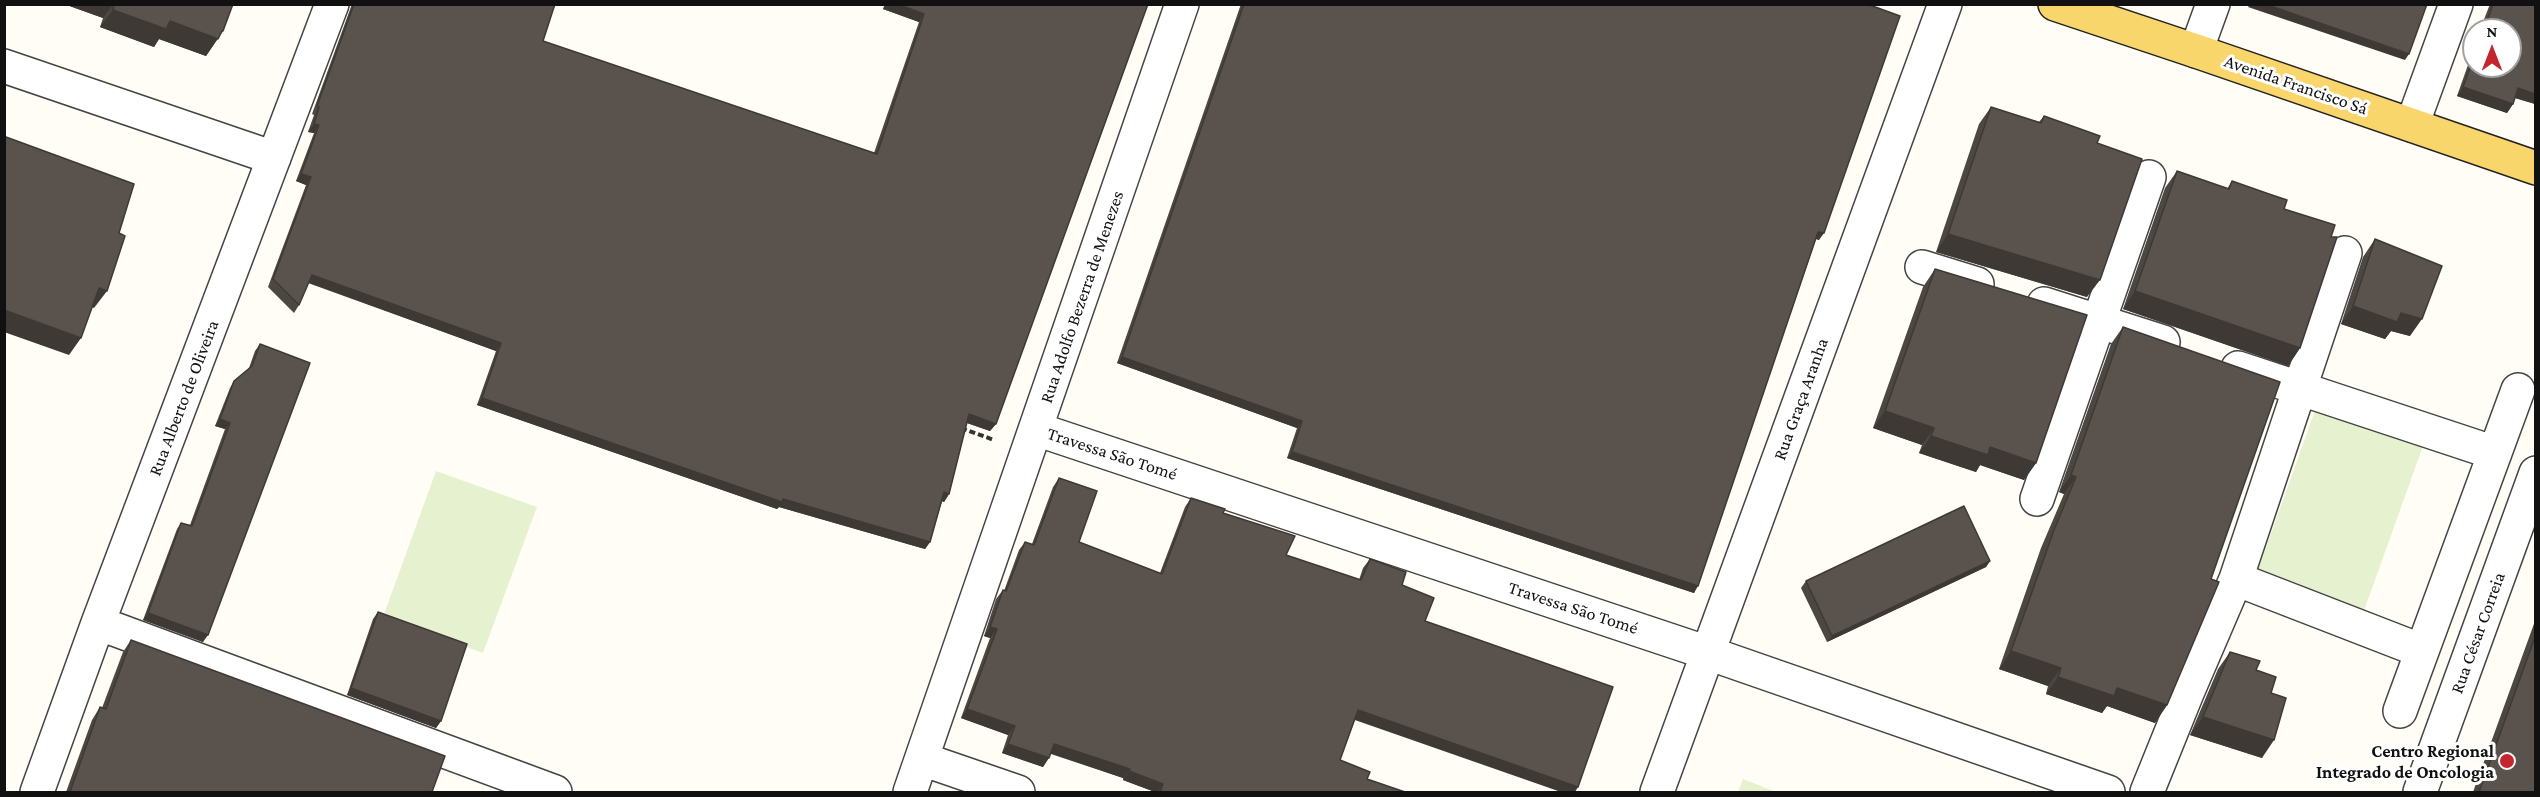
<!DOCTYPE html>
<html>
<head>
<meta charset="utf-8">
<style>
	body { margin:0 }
	#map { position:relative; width:2540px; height:797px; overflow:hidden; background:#fffdf5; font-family:"Crimson Pro",serif }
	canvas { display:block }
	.frame { position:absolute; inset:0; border:6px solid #111; pointer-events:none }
	.north { position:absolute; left:2462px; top:18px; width:60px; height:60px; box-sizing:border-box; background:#fff; border:2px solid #a0a0a0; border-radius:50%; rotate:0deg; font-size:16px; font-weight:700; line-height:24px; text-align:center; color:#111 }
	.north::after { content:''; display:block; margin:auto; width:21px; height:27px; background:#c4262e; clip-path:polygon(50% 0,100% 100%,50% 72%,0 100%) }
</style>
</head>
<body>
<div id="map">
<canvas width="2540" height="797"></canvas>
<div class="frame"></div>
<div class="north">N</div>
</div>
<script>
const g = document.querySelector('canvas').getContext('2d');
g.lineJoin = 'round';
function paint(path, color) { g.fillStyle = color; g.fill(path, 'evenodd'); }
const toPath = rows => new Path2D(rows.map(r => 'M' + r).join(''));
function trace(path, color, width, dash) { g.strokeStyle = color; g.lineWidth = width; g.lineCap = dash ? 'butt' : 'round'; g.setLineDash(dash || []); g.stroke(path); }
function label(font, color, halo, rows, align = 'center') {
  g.font = font + ' "Crimson Pro",serif'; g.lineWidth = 6; g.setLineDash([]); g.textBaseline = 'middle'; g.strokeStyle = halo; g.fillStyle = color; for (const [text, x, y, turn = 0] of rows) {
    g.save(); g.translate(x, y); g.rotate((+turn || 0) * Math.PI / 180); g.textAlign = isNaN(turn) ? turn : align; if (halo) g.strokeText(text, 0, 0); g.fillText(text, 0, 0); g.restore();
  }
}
const pitch = toPath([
	[2316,408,2423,446,2361,619,2254,581],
	[436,471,537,507,483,653,383,617],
	[1743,779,1776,792,1738,792]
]);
const path = toPath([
	[961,428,994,440]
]);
const minor = toPath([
	[2196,51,2213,4],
	[4,66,274,158],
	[2412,125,2456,4],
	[1922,267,1977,284],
	[2044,304,2163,342],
	[2238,368,2495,453],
	[1036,429,1708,653,2108,792],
	[2037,499,2149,177],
	[2236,579,2422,651],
	[98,623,555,792],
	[2400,711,2518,390],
	[922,759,1018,792],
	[37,792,98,623,332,4],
	[910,792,1182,4],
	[1657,792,1945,4],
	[2147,792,2187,693,2236,579,2345,253],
	[2420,792,2536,473]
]);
const major = toPath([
	[2055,4,2196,51,2536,168]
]);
const wall = toPath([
	[64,4,233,4,223,31,206,56,159,39,154,47,100,27,103,18],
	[352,4,555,4,543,41,874,153,919,22,883,9,885,4,1148,4,996,424,990,431,967,423,949,494,944,502,942,501,930,542,925,549,779,507,777,509,477,405,496,351,308,283,299,305,294,313,268,287,306,185,296,181,314,133,308,132,314,115,312,114],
	[1241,4,1867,4,1819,240,1816,239,1694,593,1287,458,1297,428,1117,363],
	[2490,4,2535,4,2535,104,2515,98,2513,104,2507,113,2457,96,2474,48,2474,66,2510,30,2480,30],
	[1991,107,2039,122,2044,116,2097,143,2087,297,1936,252,1979,124],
	[2177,171,2227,189,2232,181,2284,209,2331,237,2300,348,2288,366,2123,309,2165,188],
	[2375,239,2410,336,2391,331,2385,339,2341,324,2363,257],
	[1935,269,2036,463,2024,480,1980,465,1976,472,1919,453,1922,445,1873,428,1923,287],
	[2123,327,2167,705,2155,723,2107,706,2102,713,2046,694,2048,686,1999,669,2041,548,2064,494,2059,492,2111,344],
	[260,344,203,642,143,620,177,529,181,523,190,525,225,429,215,426,230,388,234,381,249,368,255,351],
	[1059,478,1079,542,1160,573,1185,507,1191,498,1223,513,1286,555,1359,580,1363,568,1370,559,1355,720,1340,760,1367,779,1405,792,1155,792,1123,780,1123,778,1051,753,1043,767,1002,753,1008,735,961,718,990,638,984,636,996,599,1003,590,1004,591,1019,550,1025,542,1032,544,1053,487],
	[1990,561,1986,567,1827,642,1801,588,1806,581],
	[378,612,441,721,436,728,347,695,373,619],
	[2535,621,2535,792,2473,792],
	[131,640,432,792,66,792,92,720,100,707,102,708,123,652],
	[2230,652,2256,670,2271,693,2262,758,2190,735,2218,669]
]);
const shadedWall = toPath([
	[64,4,113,4,103,18],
	[886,4,897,4,924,14,919,22,883,9],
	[2250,4,2265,4,2409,54,2405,60,2248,7],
	[113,10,222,31,223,31,206,56,159,39,154,47,100,27],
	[2463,87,2513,104,2507,113,2457,96],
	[2518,88,2535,94,2535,104,2512,97],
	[314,124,319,125,314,133,308,132],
	[301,174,311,177,306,185,296,181],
	[1818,232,1824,233,1819,240,1814,238],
	[1948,234,2100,280,2087,297,1936,252],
	[312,275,501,343,496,351,307,282],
	[99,288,107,291,94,308,87,305],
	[2135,291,2300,348,2288,366,2123,309],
	[2353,306,2401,313,2422,319,2410,336,2391,331,2385,339,2341,324],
	[4,310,81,338,69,355,4,332],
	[1122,357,1302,421,1297,428,1117,363],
	[482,398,783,499,930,542,925,549,779,507,777,509,477,405],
	[1885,411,1934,428,1922,445,1873,428],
	[969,414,996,424,990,431,964,422],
	[220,419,230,423,225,429,215,426],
	[1931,436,1990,447,2036,463,2024,480,1980,465,1976,472,1919,453],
	[1292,452,1698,586,1694,593,1287,458],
	[2071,475,2076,477,2064,494,2059,492],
	[944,492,949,494,944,502,939,500],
	[1990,561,1986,567,1827,642,1832,636],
	[148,613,208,635,203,642,143,620],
	[990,627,997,629,990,638,984,636],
	[2011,651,2061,668,2048,686,1999,669],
	[2058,677,2117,688,2167,705,2155,723,2107,706,2102,713,2046,694],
	[351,688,441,721,436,728,347,695],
	[967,709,1015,726,1008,735,961,718],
	[1358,710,1578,787,1575,792,1561,792,1352,719],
	[2203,717,2274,740,2262,758,2190,735],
	[1008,744,1049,758,1043,767,1002,753],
	[1054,744,1130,769,1123,778,1048,753],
	[1129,771,1163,784,1158,792,1155,792,1123,780]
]);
const building = toPath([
	[114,4,233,4,223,31,222,31,218,39,170,21,166,29,113,10,114,4],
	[354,4,555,4,543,41,877,154,924,14,897,4,1148,4,996,424,969,414,949,494,944,492,930,542,783,499,782,502,482,398,501,343,312,275,299,305,273,279,311,177,301,174,319,125,314,124,319,107,317,106,354,4],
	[1244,4,1867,4,1900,16,1824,233,1818,232,1698,586,1292,452,1302,421,1122,357,1244,4],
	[2265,4,2427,4,2409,54,2265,4],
	[2493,4,2535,4,2535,94,2518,88,2513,104,2463,87,2474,57,2474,66,2510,66,2510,30,2484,30,2493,4],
	[1991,107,2041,123,2044,116,2100,136,2097,143,2142,159,2100,280,1948,234,1991,107],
	[6,137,134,184,119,233,125,236,107,291,99,288,81,338,4,310,4,144,6,137],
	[2177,171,2229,189,2232,181,2269,194,2287,200,2284,209,2335,225,2331,237,2337,237,2300,348,2135,291,2177,171],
	[2375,239,2442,266,2422,319,2401,313,2397,322,2353,306,2375,239],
	[1935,269,2087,315,2036,463,1990,447,1988,455,1931,436,1934,428,1885,411,1935,269],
	[2123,327,2280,382,2211,579,2219,582,2167,705,2117,688,2114,696,2058,677,2061,668,2011,651,2054,530,2076,477,2071,475,2123,327],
	[260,344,310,363,208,635,148,613,181,523,192,526,230,423,220,419,234,381,252,366,260,344],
	[1059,478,1097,491,1079,542,1162,574,1191,498,1225,509,1223,513,1295,536,1286,555,1361,580,1370,559,1406,572,1402,585,1434,598,1425,621,1613,687,1578,787,1358,710,1340,760,1370,772,1367,779,1405,792,1160,792,1163,784,1129,771,1130,769,1054,744,1049,758,1008,744,1015,726,967,709,997,629,990,627,1003,590,1006,591,1025,542,1034,545,1059,478],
	[1964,506,1990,561,1832,636,1806,581,1964,506],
	[378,612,467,644,441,721,351,688,378,612],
	[2535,637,2535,792,2479,792,2535,637],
	[131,640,445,756,432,792,70,792,100,707,106,709,131,640],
	[2230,652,2260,661,2256,670,2276,677,2271,693,2286,698,2274,740,2203,717,2230,652]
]);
const markers = [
	[2507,761,8,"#c4262e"]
];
const streetNames = [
	["Avenida Francisco Sá",2296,85,19],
	["Rua Adolfo Bezerra de Menezes",1082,297,-71],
	["Rua Alberto de Oliveira",184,398,-69],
	["Rua Graça Aranha",1801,399,-70],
	["Travessa São Tomé",1112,454,18],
	["Travessa São Tomé",1573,608,18],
	["Rua César Correia",2478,633,-70]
];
const poiNames = [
	["Centro Regional",2494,751],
	["Integrado de Oncologia",2494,772]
];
paint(pitch, '#e6f2cf');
trace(minor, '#444', 36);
trace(major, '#222', 36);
trace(path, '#333', 4, [6, 3]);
trace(minor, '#fff', 33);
trace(major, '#f9d66b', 33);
paint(wall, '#4d4742');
paint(shadedWall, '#3f3936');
paint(building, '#5a524d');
trace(building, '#3f3936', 1.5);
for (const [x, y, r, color] of markers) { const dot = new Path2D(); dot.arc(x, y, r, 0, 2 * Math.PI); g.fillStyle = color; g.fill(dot); trace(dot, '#fff', 2); }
label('18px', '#111', '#fff', streetNames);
label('bold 18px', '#111', '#fff', poiNames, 'right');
</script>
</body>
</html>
